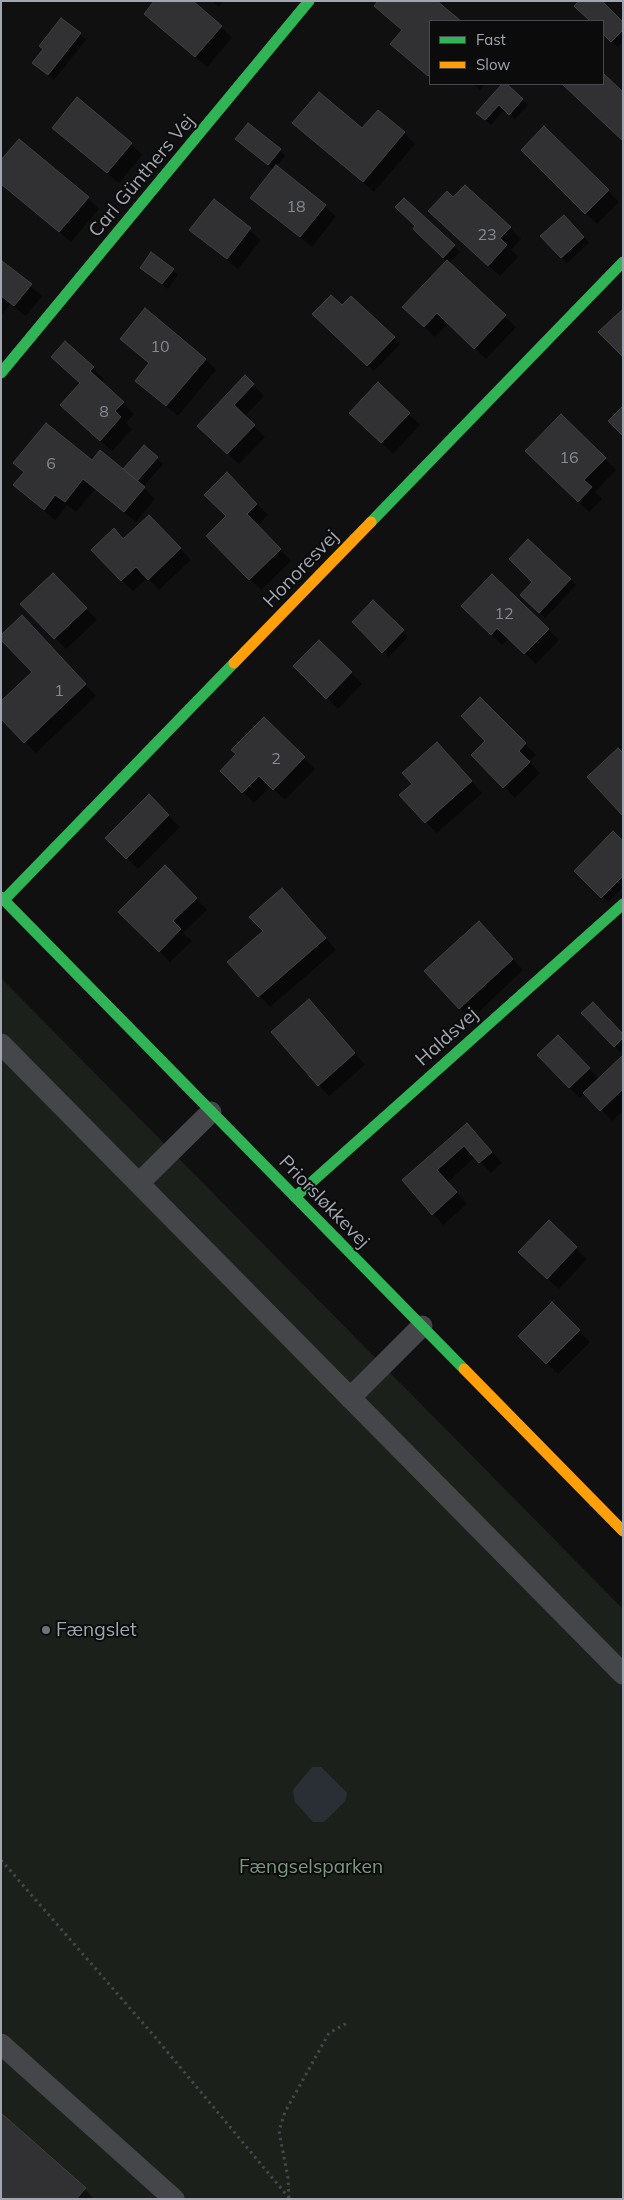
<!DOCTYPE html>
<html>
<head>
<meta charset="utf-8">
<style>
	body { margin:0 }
	#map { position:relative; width:624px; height:2200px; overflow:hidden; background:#101011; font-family:Mulish,sans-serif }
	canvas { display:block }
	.frame { position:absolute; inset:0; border:2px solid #a2a6b0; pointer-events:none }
	.legend { position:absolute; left:429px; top:20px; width:175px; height:65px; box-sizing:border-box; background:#0b0b0c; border:1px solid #47494e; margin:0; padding:6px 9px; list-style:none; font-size:15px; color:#a2a6b0 }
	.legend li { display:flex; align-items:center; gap:10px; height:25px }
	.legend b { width:25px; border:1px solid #47494e }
</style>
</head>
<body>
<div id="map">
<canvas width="624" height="2200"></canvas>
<div class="frame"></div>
<ul class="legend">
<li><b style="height:6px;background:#30b455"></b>Fast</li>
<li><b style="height:6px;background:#ff9f0a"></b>Slow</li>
</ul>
</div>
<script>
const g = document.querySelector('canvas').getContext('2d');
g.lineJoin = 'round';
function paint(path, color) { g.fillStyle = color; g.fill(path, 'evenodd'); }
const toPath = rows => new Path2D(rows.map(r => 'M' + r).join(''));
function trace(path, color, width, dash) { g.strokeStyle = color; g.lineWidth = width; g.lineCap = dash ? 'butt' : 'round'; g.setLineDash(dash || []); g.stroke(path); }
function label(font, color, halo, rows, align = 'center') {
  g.font = font + ' Mulish,sans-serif'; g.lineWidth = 4; g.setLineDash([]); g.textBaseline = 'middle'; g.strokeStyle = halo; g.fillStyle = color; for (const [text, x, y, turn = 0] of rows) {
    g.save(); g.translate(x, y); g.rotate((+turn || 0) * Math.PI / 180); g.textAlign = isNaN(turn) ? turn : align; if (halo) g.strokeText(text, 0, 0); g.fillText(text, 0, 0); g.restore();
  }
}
const green = toPath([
	[1,978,623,1609,623,2199,1,2199]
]);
const water = toPath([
	[312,1767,321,1767,347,1793,345,1801,324,1822,313,1822,295,1802,293,1790]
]);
const shadow = toPath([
	[212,1,223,1,219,7],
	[435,1,459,21,430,21,430,78,392,44,403,31,375,6],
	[576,6,623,24,623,41,618,47,603,32,603,21,592,21],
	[145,13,221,27,232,38,207,67],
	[62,19,86,40,54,80,34,63,44,50],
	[473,84,485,84,480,90],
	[505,84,528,105,515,119,505,109,491,125,477,112],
	[294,123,404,133,415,144,374,192],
	[54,128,131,144,142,155,119,183],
	[544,128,619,202,597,224,522,150],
	[242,144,280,150,285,156,276,167,336,216,312,247,252,198,274,170],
	[1,184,88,198,99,209,71,242],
	[404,199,460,252,449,263,516,327,486,359,448,323,435,337,415,318,447,261,414,229,417,226],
	[214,201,261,240,238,269,191,230],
	[441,222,510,228,521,239,511,250,518,257,500,276],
	[570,222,589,243,567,263,562,257],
	[2,262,42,296,26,316,10,304,1,316],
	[142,268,173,270,178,275,168,289],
	[351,297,400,344,374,371,314,314,342,307],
	[121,339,205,359,216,370,178,416,137,381,150,364],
	[65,343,104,379,101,383,134,414,126,423,132,429,112,451,73,416,81,383],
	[245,377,264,396,244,417,265,437,239,464,210,437],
	[378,384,420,425,393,454,362,424],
	[561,416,616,470,595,492,602,499,589,512,526,451],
	[144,447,163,464,143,487,155,499,136,522,95,489,76,512,67,505,55,520,15,485,92,462,123,471],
	[227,474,268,515,257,526,291,561,261,590,207,536,227,516],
	[160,528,191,560,159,590,148,578,133,591,93,550],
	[528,540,576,585,545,618,521,594,534,582],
	[53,574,97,620,66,649,22,604],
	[373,602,408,637,389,657,353,622],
	[463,606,548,629,559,640,536,664,509,638,502,645],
	[33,628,96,696,36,753,25,742,34,672],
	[319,641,362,684,338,709,295,666],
	[480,699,536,755,529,762,540,773,515,798,473,755,487,741],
	[264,719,315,769,285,800,271,786,254,803,221,771,237,754],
	[448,755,482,793,437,833,426,822],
	[149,796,180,827,138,869,107,838],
	[623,843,623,887,608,902,576,871],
	[165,867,207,910,183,933,192,941,170,962,120,912],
	[293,901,336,950,270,1007,229,962,264,931],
	[489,934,523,970,471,1019,460,1008],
	[320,1012,365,1065,329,1096,318,1085],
	[583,1013,623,1035,623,1049,620,1052],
	[569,1047,599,1079,623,1057,623,1111,612,1121,585,1093,580,1098,569,1087],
	[478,1136,502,1163,491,1173,475,1157,448,1182,467,1204,443,1225,403,1180],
	[549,1222,587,1259,559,1289,520,1252],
	[552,1304,590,1342,558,1374,520,1336],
	[85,2189,94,2199,1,2199]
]);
const building = toPath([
	[154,1,193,1,222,26,195,57,144,14,154,1],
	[378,1,437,1,461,21,430,21,430,73,428,76,390,44,402,30,374,6,378,1],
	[579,1,602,1,623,22,623,30,611,42,603,34,603,21,590,21,574,6,579,1],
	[61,18,81,33,48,75,32,63,43,49,39,46,61,18],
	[603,73,623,92,623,141,562,84,603,84,603,73],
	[502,84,507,84,523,99,509,115,499,105,485,120,476,113,502,84],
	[319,92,362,128,378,110,405,132,363,182,292,123,319,92],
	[77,97,132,143,107,173,52,128,77,97],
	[248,123,281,149,268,165,235,139,248,123],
	[544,126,609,190,585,214,521,150,544,126],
	[19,139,89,197,59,232,1,184,1,160,19,139],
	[276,165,326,205,300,237,250,198,276,165],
	[465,185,511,227,500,238,507,245,488,266,428,211,447,191,453,197,465,185],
	[404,198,455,245,443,258,413,229,415,226,395,207,404,198],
	[214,199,251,228,227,259,189,230,214,199],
	[564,215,584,237,561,258,540,236,564,215],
	[151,252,174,269,162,284,140,268,151,252],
	[447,260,506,315,474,349,437,313,424,327,402,307,447,260],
	[2,261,32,284,14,306,1,296,2,261],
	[331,295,342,305,351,296,395,337,367,366,312,314,331,295],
	[145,308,206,359,166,406,135,381,149,363,120,339,145,308],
	[623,309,623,357,598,332,623,309],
	[65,341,94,367,90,371,124,402,115,411,121,417,100,441,60,405,80,383,51,357,65,341],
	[245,375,254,384,234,405,255,425,227,454,197,426,245,375],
	[378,382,410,413,381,443,349,413,378,382],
	[623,406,623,436,608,421,623,406],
	[561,414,606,458,584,480,592,487,578,502,525,451,561,414],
	[46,423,92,460,100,450,145,487,124,512,83,479,65,502,55,495,44,510,13,485,24,472,13,463,46,423],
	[144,445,158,457,137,481,123,469,144,445],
	[227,472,257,504,247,514,281,549,249,580,206,536,226,516,204,495,227,472],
	[149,515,181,548,148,580,136,567,121,581,91,550,114,528,123,539,149,515],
	[528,539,571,579,539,613,520,595,532,582,509,559,528,539],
	[53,573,87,608,54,639,20,604,53,573],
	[492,574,549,629,524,654,497,628,491,635,461,606,492,574],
	[373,600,404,630,382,653,352,622,373,600],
	[22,615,86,684,24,743,1,719,1,701,32,672,1,640,1,635,22,615],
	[319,640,352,672,326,699,293,666,319,640],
	[480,697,526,743,519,751,530,762,503,788,471,755,485,741,461,716,480,697],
	[264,717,305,757,273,790,259,776,242,793,220,771,236,754,231,750,264,717],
	[437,742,472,781,425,823,399,795,412,784,402,773,437,742],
	[618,748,623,753,623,816,587,777,618,748],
	[149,794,169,815,126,859,105,838,149,794],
	[613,831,623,841,623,876,601,898,574,871,613,831],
	[165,865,197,898,173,921,181,929,159,952,118,912,165,865],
	[282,888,326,938,258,997,227,962,263,931,249,917,282,888],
	[479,921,513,959,459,1009,424,971,479,921],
	[309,999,355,1053,318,1086,271,1032,309,999],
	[593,1002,623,1034,623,1038,614,1047,581,1013,593,1002],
	[558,1035,590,1068,569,1088,537,1055,558,1035],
	[623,1055,623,1089,600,1111,583,1093,623,1055],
	[467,1123,492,1152,479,1163,464,1146,437,1170,457,1192,432,1215,402,1180,467,1123],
	[549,1220,577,1247,547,1279,518,1252,549,1220],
	[552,1302,580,1330,546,1364,518,1336,552,1302],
	[1,2113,86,2188,76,2199,1,2199,1,2113]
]);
const path = toPath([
	[1,1860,155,2037,290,2199],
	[289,2198,288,2178,279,2131,285,2112,329,2033,349,2022]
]);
const lane = toPath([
	[1,1044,623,1674],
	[139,1183,211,1112],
	[350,1398,422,1326],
	[1,2044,174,2199]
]);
const fast = toPath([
	[1,373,309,1],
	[371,522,623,262],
	[1,897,464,1369],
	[4,900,234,663],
	[295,1197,623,904]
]);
const slow = toPath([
	[234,663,371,522],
	[464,1369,623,1531]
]);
const markers = [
	[46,1630,5,"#6f7278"]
];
const numberNames = [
	["18",296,207],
	["23",487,235],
	["10",160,347],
	["8",104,412],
	["16",569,458],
	["6",51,464],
	["12",504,614],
	["1",59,691],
	["2",276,759]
];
const streetNames = [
	["Carl Günthers Vej",142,176,-50],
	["Honoresvej",301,569,-46],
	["Haldsvej",447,1037,-42],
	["Priorsløkkevej",324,1202,46]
];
const poiNames = [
	["Fængslet",56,1630]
];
const parkNames = [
	["Fængselsparken",311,1867]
];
paint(green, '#1b201b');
paint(water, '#292f34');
paint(shadow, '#0007');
paint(building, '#313133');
trace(building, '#404144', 1);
trace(path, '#46474a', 3, [2.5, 4]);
trace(lane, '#444649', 21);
trace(fast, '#30b455', 11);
trace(slow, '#ff9f0a', 11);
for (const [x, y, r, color] of markers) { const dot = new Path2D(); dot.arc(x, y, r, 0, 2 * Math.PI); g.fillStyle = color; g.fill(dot); trace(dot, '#0b0b0c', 2); }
label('16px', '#868991', null, numberNames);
label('19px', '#a2a6b0', '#0b0b0c', streetNames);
label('19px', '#a2a6b0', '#0b0b0c', poiNames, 'left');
label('19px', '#7b9a7d', '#0b0b0c', parkNames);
</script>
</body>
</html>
